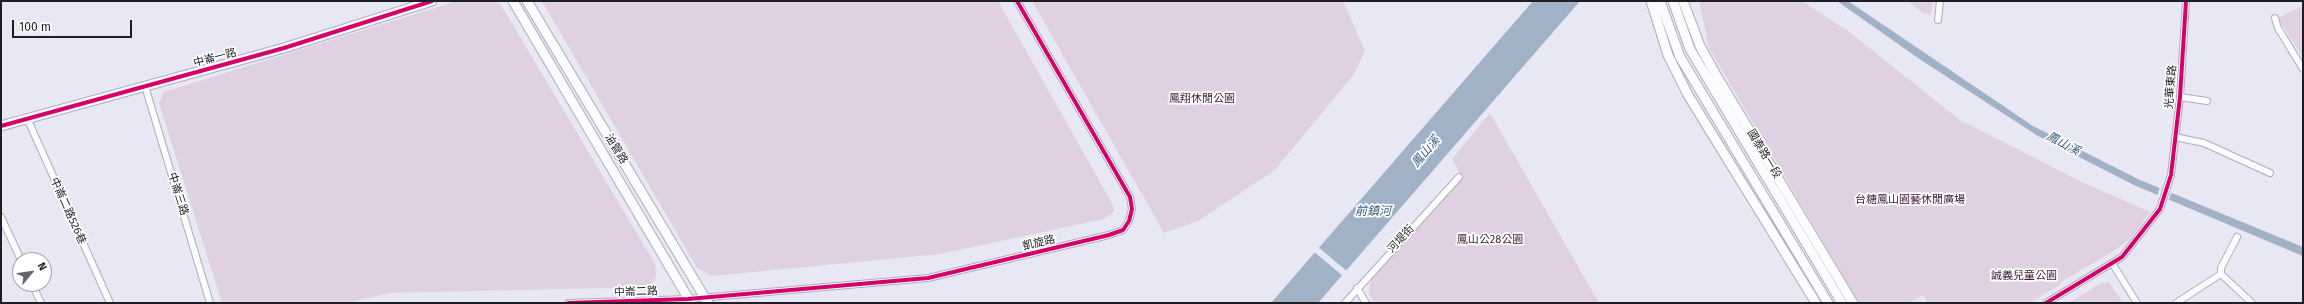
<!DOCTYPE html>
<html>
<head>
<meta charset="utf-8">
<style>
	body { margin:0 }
	#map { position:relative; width:2304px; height:304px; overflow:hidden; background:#e8e7f4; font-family:"Fira Sans",sans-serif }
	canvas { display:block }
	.frame { position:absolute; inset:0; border:2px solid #1f1e27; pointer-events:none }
	.north { position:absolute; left:12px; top:252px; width:40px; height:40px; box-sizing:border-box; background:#fff; border:1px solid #a5a5a9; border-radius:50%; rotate:61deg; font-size:11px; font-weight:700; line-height:16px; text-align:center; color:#1f1e27 }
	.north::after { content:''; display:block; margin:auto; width:14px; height:18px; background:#65646f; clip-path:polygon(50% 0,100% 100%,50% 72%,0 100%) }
	.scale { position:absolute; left:12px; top:20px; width:120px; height:18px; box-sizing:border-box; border:2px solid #1f1e27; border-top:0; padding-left:5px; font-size:12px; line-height:14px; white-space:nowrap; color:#1f1e27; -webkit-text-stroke:3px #fff; paint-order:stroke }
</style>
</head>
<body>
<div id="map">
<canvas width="2304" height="304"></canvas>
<div class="frame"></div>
<div class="north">N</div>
<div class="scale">100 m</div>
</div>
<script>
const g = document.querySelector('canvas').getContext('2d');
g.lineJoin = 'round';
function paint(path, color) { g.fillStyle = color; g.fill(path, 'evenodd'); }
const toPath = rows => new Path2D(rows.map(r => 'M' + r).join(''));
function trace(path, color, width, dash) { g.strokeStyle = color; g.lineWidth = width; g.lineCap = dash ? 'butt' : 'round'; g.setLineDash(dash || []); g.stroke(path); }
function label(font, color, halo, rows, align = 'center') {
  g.font = font + ' "Fira Sans","Noto Sans TC",sans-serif'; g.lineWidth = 3.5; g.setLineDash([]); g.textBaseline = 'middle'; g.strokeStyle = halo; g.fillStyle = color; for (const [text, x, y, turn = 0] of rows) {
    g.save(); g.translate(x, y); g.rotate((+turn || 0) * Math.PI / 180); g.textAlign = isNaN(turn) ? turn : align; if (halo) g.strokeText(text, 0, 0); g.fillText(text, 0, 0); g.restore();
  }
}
const green = toPath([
	[457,1,493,1,501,5,655,264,656,277,651,287,389,293,347,303,222,303,159,103,164,92],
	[542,1,998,1,1113,205,1114,212,1104,219,940,254,712,276,697,268],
	[1032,1,1343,1,1365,51,1354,74,1275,170,1198,221,1164,233],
	[1699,1,1802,1,1848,31,1960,120,2082,182,2150,212,2132,237,2115,250,2061,282,2061,284,2030,303,1928,303,1923,295,1909,303,1859,303,1709,48],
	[1908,1,1933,1,1931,15,1923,13],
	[2300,7,2303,9,2303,58,2278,18],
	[1490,113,1599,303,1375,303,1369,294,1371,278,1462,177,1452,159],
	[2109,282,2123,303,2069,303,2101,283]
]);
const water = toPath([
	[1533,1,1580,1,1318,303,1271,303],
	[1837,1,1848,1,2033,126,2140,180,2303,247,2303,256,2134,185,2038,136,1918,58]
]);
const pier = toPath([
	[2160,186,2172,191,2168,202,2157,197],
	[1317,246,1348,272,1344,277,1313,251]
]);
const street = toPath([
	[2275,18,2278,28,2303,69],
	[1938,20,1940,1],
	[145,86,210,303],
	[2180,97,2207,101],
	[27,118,110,303],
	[2175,137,2204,143,2270,173],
	[1,217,21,260],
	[2237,237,2221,268,2221,274,2252,303],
	[2112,263,2137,303],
	[32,284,41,303],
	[1357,288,1366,303],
	[568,303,688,299,928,278,1109,235,1123,230,1129,221,1132,209,1130,197,1017,1],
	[1345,303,1459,177],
	[2046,303,2122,257,2160,209,2171,175,2180,97,2186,1],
	[2176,303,2221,274]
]);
const secondary = toPath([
	[513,1,691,303],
	[527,1,708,303],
	[1651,1,1668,55,1688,95,1816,303],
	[1660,1,1680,57,1828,303],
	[1673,1,1690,49,1842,303],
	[1683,1,1700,46,1716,75,1853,303],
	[1,126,284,48,432,1]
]);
const cycleway = toPath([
	[1,126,284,48,432,1],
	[568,303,688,299,928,278,1109,235,1123,230,1129,221,1132,209,1130,197,1017,1],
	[2046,303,2122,257,2160,209,2171,175,2180,97,2186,1]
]);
const streetNames = [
	["中崙一路",215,58,-15],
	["光華東路",2171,87,-85],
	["油管路",616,149,59],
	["國泰路一段",1764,154,59],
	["中崙三路",178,194,73],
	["中崙二路526巷",68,211,66],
	["河堤街",1401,239,-47],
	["凱旋路",1039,243,-13],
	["中崙二路",636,292,-2]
];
const parkNames = [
	["鳳翔休閒公園",1202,99],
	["台糖鳳山園藝休閒廣場",1910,200],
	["鳳山公28公園",1490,240],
	["誠義兒童公園",2024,276]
];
const waterNames = [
	["鳳山溪",2063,144,28],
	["鳳山溪",1426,152,-50],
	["前鎮河",1373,212]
];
paint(green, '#e0d1e2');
paint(water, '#a1b2c7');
paint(pier, '#e8e7f4');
trace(street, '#afaeb9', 8);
trace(secondary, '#afaeb9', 11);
trace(street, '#fcfbfd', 6);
trace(secondary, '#fcfbfd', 9);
trace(cycleway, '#d6006c', 4);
label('11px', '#1f1e27', '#fff', streetNames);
label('11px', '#411c3d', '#fff', parkNames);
label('italic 12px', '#315b7f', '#fff', waterNames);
</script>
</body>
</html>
